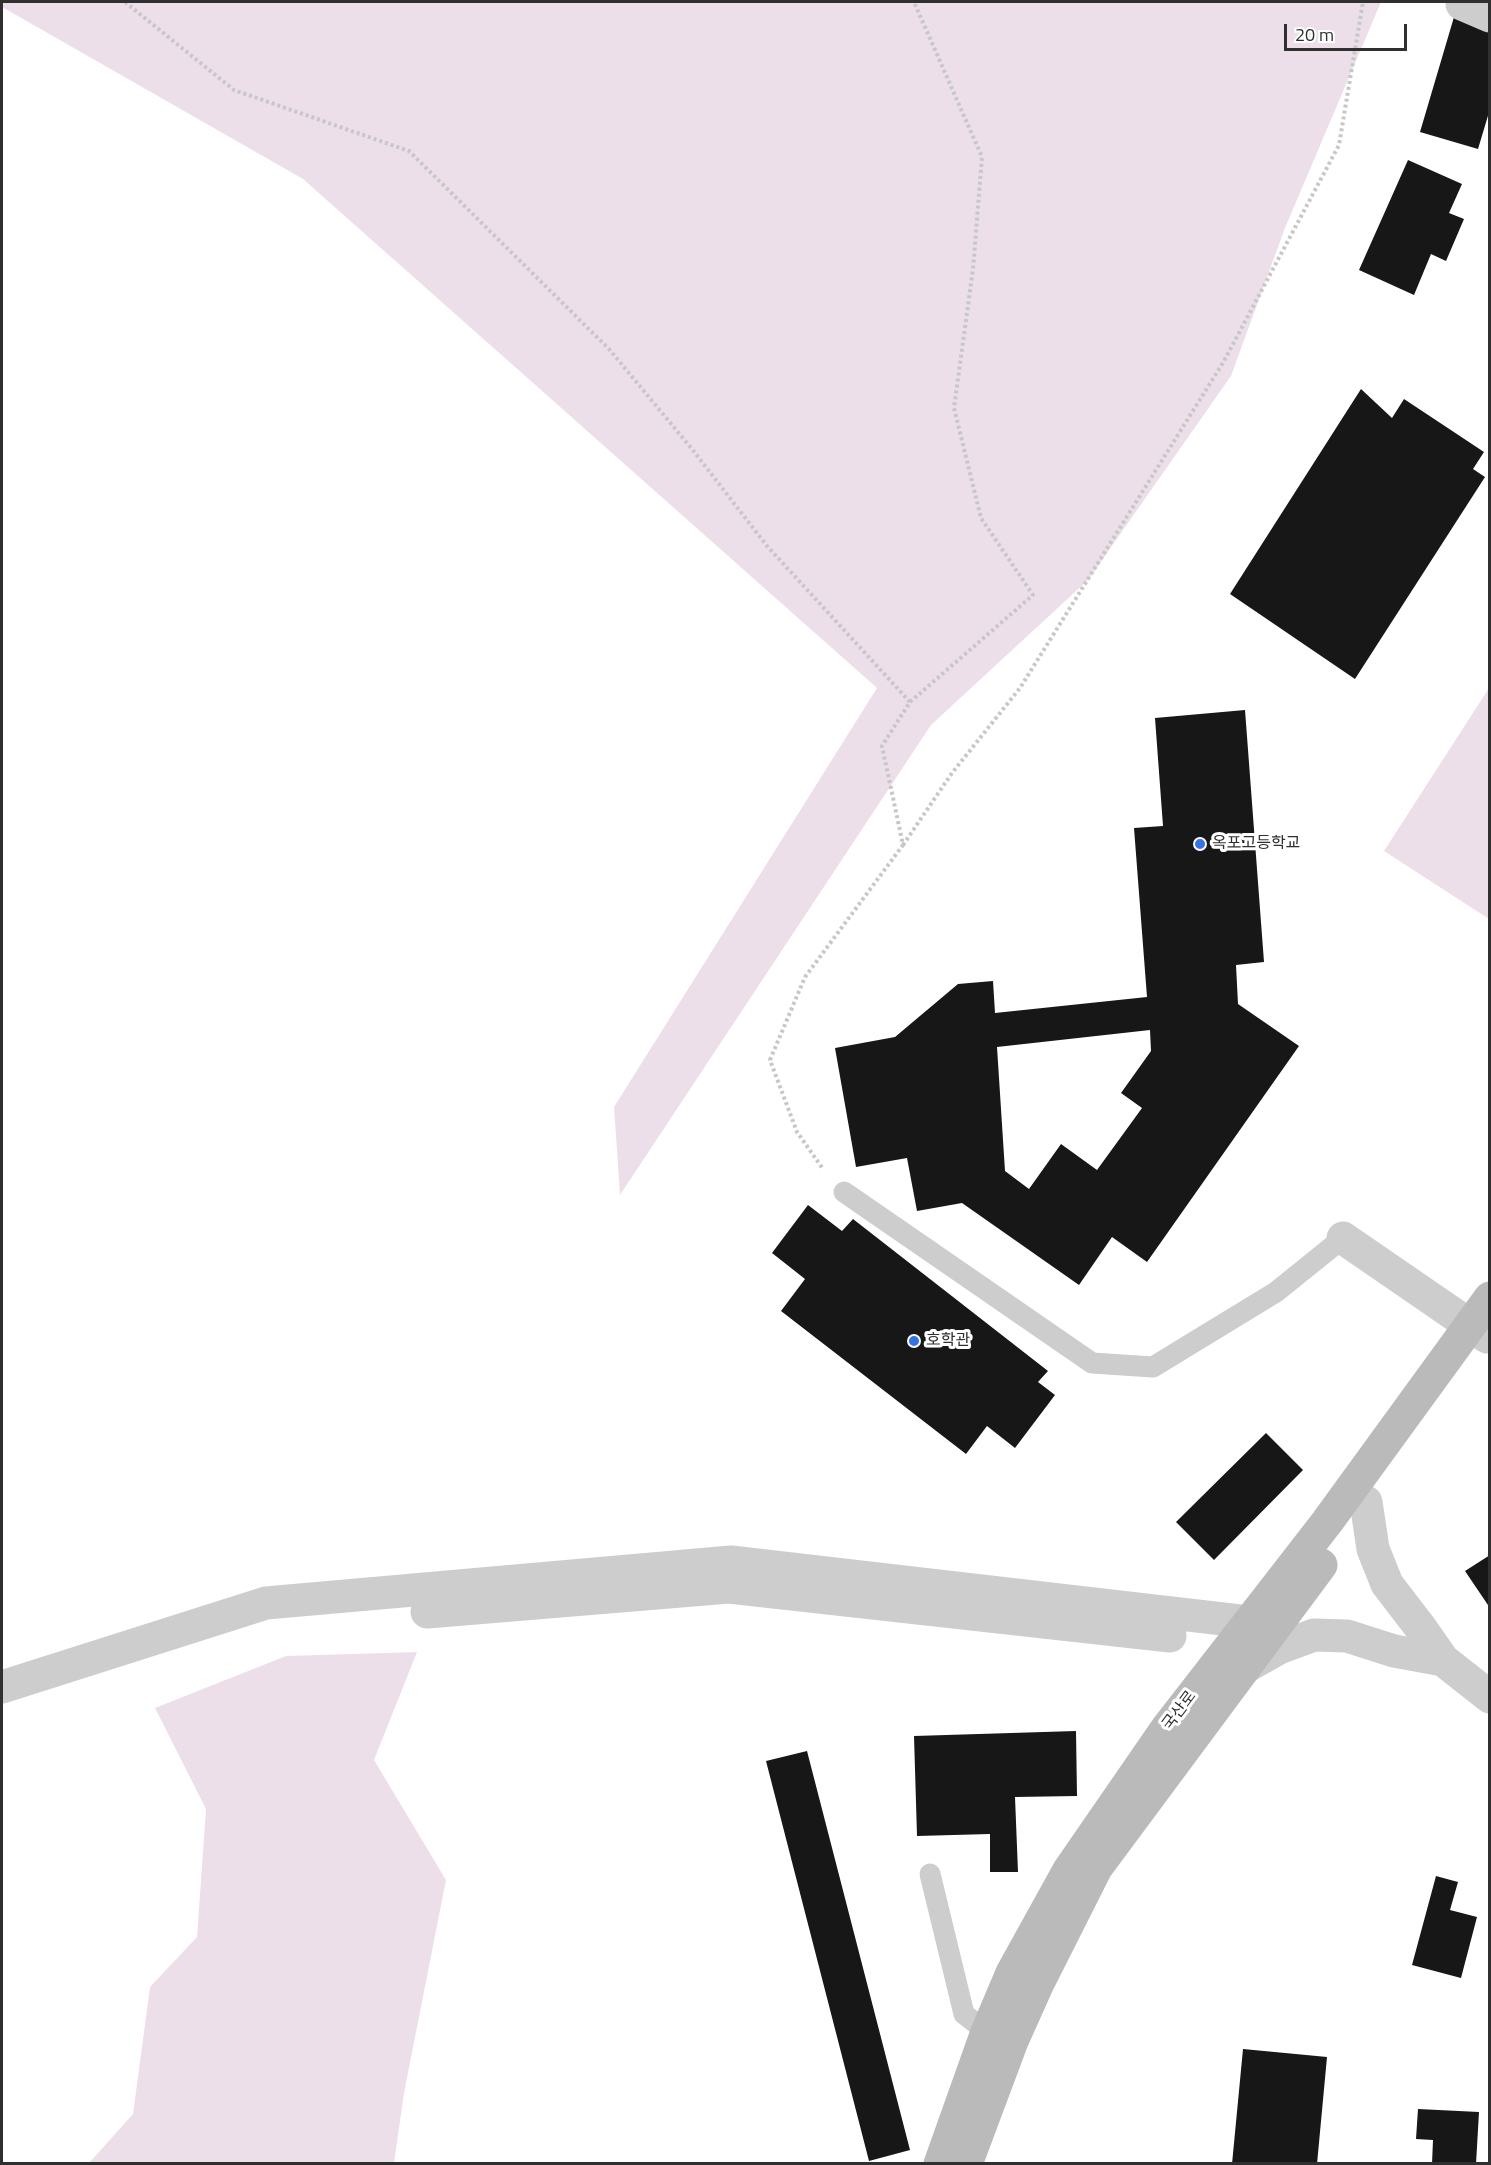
<!DOCTYPE html>
<html>
<head>
<meta charset="utf-8">
<style>
	body { margin:0 }
	#map { position:relative; width:1491px; height:2165px; overflow:hidden; background:#fff; font-family:"Titillium Web",sans-serif }
	canvas { display:block }
	.frame { position:absolute; inset:0; border:3px solid #303030; pointer-events:none }
	.scale { position:absolute; left:1284px; top:24px; width:123px; height:27px; box-sizing:border-box; border:3px solid #303030; border-top:0; padding-left:8px; font-size:18px; line-height:21px; white-space:nowrap; color:#303030; -webkit-text-stroke:4px #fff; paint-order:stroke }
</style>
</head>
<body>
<div id="map">
<canvas width="1491" height="2165"></canvas>
<div class="frame"></div>
<div class="scale">20 m</div>
</div>
<script>
const g = document.querySelector('canvas').getContext('2d');
g.lineJoin = 'round';
function paint(path, color) { g.fillStyle = color; g.fill(path, 'evenodd'); }
const toPath = rows => new Path2D(rows.map(r => 'M' + r).join(''));
function trace(path, color, width, dash) { g.strokeStyle = color; g.lineWidth = width; g.lineCap = dash ? 'butt' : 'round'; g.setLineDash(dash || []); g.stroke(path); }
function label(font, color, halo, rows, align = 'center') {
  g.font = font + ' "Titillium Web","Noto Sans KR",sans-serif'; g.lineWidth = 6; g.setLineDash([]); g.textBaseline = 'middle'; g.strokeStyle = halo; g.fillStyle = color; for (const [text, x, y, turn = 0] of rows) {
    g.save(); g.translate(x, y); g.rotate((+turn || 0) * Math.PI / 180); g.textAlign = isNaN(turn) ? turn : align; if (halo) g.strokeText(text, 0, 0); g.fillText(text, 0, 0); g.restore();
  }
}
const green = toPath([
	[2,2,1381,2,1285,228,1231,376,1088,580,931,725,620,1195,614,1107,877,688,303,179,2,7],
	[1489,688,1489,919,1384,851],
	[417,1652,374,1760,446,1880,404,2093,394,2163,89,2163,133,2114,150,1987,197,1937,206,1809,155,1708,286,1656]
]);
const building = toPath([
	[1454,17,1490,27,1490,109,1478,149,1420,132],
	[1408,160,1462,184,1449,213,1464,219,1446,261,1431,254,1414,295,1359,270],
	[1361,389,1392,418,1404,399,1484,452,1473,469,1485,477,1355,679,1230,594],
	[1245,710,1264,962,1236,965,1238,1004,1299,1046,1147,1262,1112,1237,1079,1285,962,1203,917,1211,907,1158,856,1167,835,1048,895,1037,958,984,993,981,995,1013,1147,997,1134,828,1163,826,1155,718],
	[1150,1030,1151,1051,1121,1093,1142,1108,1097,1170,1061,1144,1029,1189,1005,1171,997,1047],
	[808,1205,842,1231,853,1219,1048,1371,1038,1382,1055,1395,1015,1448,987,1426,966,1454,781,1311,805,1279,772,1253],
	[1266,1433,1303,1470,1214,1560,1176,1522],
	[1490,1555,1490,1608,1465,1571],
	[1076,1731,1077,1796,1015,1797,1018,1872,990,1872,990,1834,917,1836,914,1736],
	[807,1751,910,2150,869,2161,766,1761],
	[1436,1876,1458,1882,1450,1910,1477,1917,1461,1978,1412,1965],
	[1243,2049,1327,2057,1317,2164,1232,2164],
	[1418,2109,1479,2112,1476,2164,1432,2164,1433,2140,1416,2139]
]);
const path = toPath([
	[125,2,234,90,409,151,609,349,692,449,767,546,910,702,882,746,903,845,805,977,770,1060,797,1132,823,1169],
	[910,702,1033,595,981,518,954,408,973,269,982,157,914,2],
	[903,845,952,773,1020,688,1224,361,1339,145,1363,2]
]);
const lane = toPath([
	[844,1192,1092,1363,1153,1367,1276,1292,1343,1238],
	[930,1874,964,2014,987,2032,998,2036]
]);
const street = toPath([
	[1462,4,1490,16],
	[1343,1238,1487,1337],
	[1366,1502,1373,1549,1387,1584,1420,1627,1443,1660,1490,1697],
	[427,1612,729,1587,1170,1636],
	[1247,1666,1279,1648,1314,1635,1347,1636,1394,1651,1443,1660],
	[2,1687,266,1603,731,1562,1249,1622]
]);
const secondary = toPath([
	[940,2164,987,2032,1012,1973,1069,1870,1167,1728,1327,1522,1490,1298],
	[966,2164,1012,2041,1038,1983,1096,1868,1321,1565]
]);
const markers = [
	[1200,844,6,"#3573e5"],
	[914,1341,6,"#3573e5"]
];
const poiNames = [
	["옥포고등학교",1212,844],
	["호학관",926,1341]
];
const streetNames = [
	["국산로",1180,1711,-53]
];
paint(green, '#eddfea');
paint(building, '#171717');
trace(path, '#c7c7c7', 4, [3, 3]);
trace(lane, '#cdcdcd', 21);
trace(street, '#cdcdcd', 33);
trace(secondary, '#bababa', 33);
for (const [x, y, r, color] of markers) { const dot = new Path2D(); dot.arc(x, y, r, 0, 2 * Math.PI); g.fillStyle = color; g.fill(dot); trace(dot, '#fff', 2); }
label('16px', '#303030', '#fff', poiNames, 'left');
label('16px', '#303030', '#fff', streetNames);
</script>
</body>
</html>
